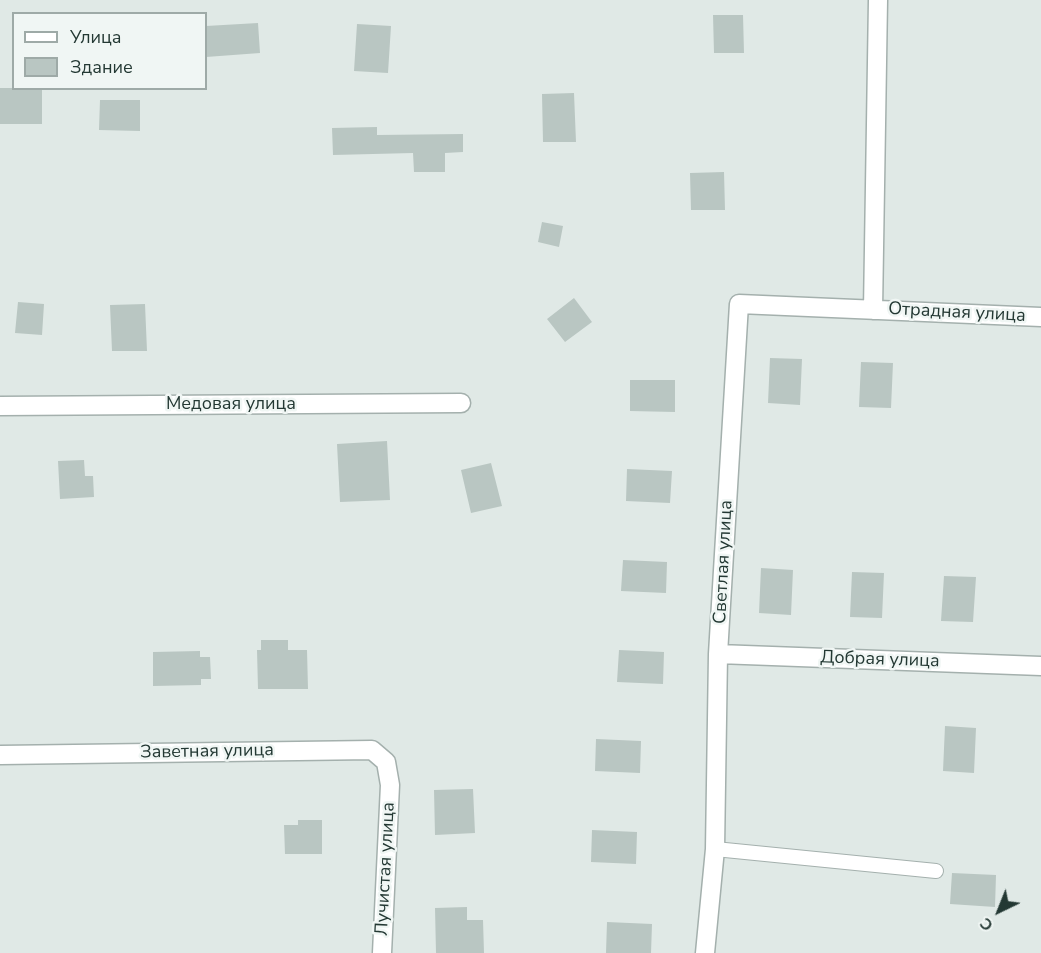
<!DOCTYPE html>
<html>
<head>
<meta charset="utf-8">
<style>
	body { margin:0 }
	#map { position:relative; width:1041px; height:953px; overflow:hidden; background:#e0e9e6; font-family:"Nunito Sans",sans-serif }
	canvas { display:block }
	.legend { position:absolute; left:12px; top:12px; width:195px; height:78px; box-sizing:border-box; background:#f0f6f4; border:2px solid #9eaaa7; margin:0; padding:8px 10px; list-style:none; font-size:18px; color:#233833 }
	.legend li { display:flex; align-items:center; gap:12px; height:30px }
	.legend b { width:30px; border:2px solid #9eaaa7 }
	.north { position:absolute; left:969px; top:881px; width:60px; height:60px; -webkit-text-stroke:4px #f0f6f4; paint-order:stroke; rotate:223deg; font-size:16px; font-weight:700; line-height:24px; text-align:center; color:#233833 }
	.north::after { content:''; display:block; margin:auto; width:21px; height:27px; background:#233833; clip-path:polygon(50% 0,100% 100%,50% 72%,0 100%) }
</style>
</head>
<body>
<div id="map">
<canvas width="1041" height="953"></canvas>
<ul class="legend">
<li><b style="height:8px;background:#fff"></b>Улица</li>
<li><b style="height:16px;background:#b9c6c2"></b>Здание</li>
</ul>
<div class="north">С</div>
</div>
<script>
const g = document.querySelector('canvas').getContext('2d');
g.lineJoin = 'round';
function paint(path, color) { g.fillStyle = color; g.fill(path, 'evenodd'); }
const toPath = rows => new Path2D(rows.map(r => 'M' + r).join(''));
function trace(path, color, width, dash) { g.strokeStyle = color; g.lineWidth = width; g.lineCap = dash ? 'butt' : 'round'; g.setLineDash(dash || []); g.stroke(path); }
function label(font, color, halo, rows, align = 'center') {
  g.font = font + ' "Nunito Sans",sans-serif'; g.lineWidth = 5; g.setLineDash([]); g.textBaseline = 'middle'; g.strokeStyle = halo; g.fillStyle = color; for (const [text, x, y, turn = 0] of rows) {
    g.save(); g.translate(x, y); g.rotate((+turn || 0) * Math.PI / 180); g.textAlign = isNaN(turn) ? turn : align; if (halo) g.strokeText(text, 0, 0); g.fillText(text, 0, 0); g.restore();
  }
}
const building = toPath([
	[713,15,743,15,744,53,714,53],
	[258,23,260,53,206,57,206,26],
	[357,24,391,26,388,73,354,71],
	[0,88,42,88,42,124,0,124],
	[574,93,576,142,543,142,542,94],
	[100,100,140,100,140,131,99,130],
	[377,127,377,135,463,134,463,152,445,153,445,172,414,172,413,153,333,155,332,128],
	[724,172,725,210,691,210,690,173],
	[542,222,563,226,559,247,538,242],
	[574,298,592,322,565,342,547,319],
	[18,302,44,304,42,335,15,333],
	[145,304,147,351,112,351,110,305],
	[770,358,802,359,800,405,768,403],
	[861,362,893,363,891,408,859,407],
	[630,380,675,380,675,412,630,411],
	[387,441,390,500,340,502,337,444],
	[84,460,85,476,93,476,94,497,60,499,58,461],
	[491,463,502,506,471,513,461,470],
	[627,469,672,471,670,503,626,501],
	[623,560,667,562,666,593,621,591],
	[761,568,793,570,791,615,759,613],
	[852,572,884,573,882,618,850,617],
	[944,576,976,577,973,622,941,621],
	[261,640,288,640,288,650,307,650,308,689,258,689,257,650,261,650],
	[619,650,664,652,663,684,617,682],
	[200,651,200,657,210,657,211,679,201,679,201,685,153,686,153,652],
	[945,726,976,728,974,773,943,771],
	[596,739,641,741,640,773,595,771],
	[473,789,475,833,435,835,434,790],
	[298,820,322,820,322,854,285,854,284,825,298,825],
	[592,830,637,832,636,864,591,862],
	[952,873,996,875,995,907,950,904],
	[467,907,467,920,483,920,484,953,436,953,435,908],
	[607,922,652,924,651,953,606,953]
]);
const lane = toPath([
	[715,849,936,871]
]);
const street = toPath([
	[873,310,878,0],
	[0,406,461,403],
	[718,654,1041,666],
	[0,755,372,750,386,762,390,785,382,953],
	[705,953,715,849,718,654,739,304,1041,317]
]);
const streetNames = [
	["Отрадная улица",957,313,3],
	["Медовая улица",231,405],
	["Светлая улица",724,562,-87],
	["Добрая улица",880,660,2],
	["Заветная улица",207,752,-1],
	["Лучистая улица",386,869,-87]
];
paint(building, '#b9c6c2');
trace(lane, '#a4b0ad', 16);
trace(street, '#a4b0ad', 21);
trace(lane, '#fff', 14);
trace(street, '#fff', 18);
label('18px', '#233833', '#f0f6f4', streetNames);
</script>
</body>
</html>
